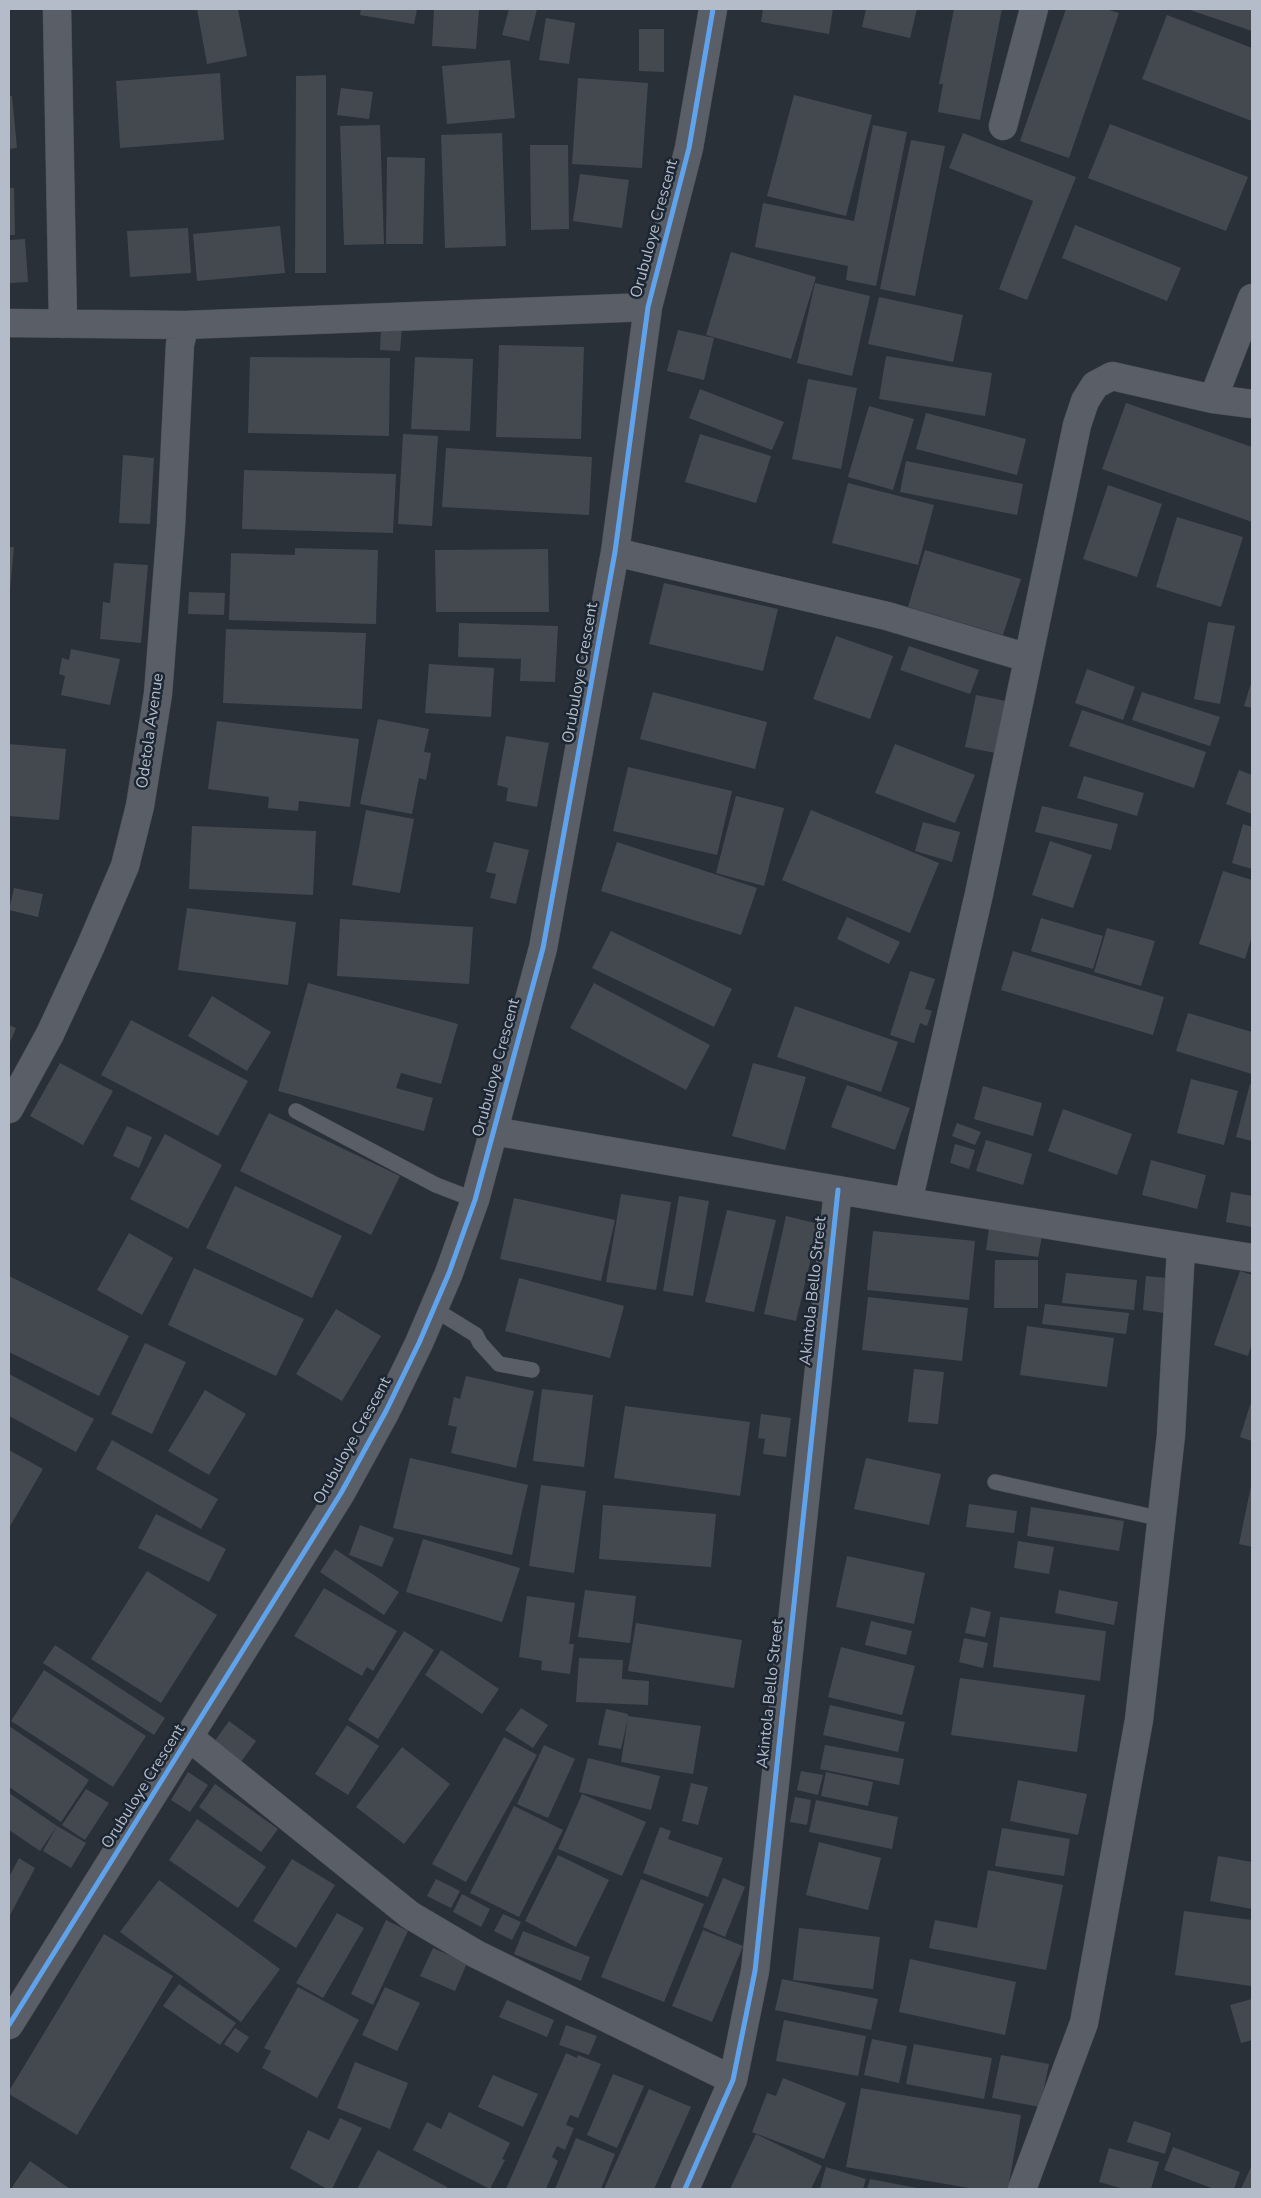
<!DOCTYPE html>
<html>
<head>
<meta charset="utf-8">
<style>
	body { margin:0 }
	#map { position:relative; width:1261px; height:2198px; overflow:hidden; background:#2a3038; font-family:"Nunito Sans",sans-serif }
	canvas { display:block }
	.frame { position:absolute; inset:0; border:10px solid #b4bcc9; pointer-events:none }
</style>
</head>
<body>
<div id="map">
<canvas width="1261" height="2198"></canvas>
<div class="frame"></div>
</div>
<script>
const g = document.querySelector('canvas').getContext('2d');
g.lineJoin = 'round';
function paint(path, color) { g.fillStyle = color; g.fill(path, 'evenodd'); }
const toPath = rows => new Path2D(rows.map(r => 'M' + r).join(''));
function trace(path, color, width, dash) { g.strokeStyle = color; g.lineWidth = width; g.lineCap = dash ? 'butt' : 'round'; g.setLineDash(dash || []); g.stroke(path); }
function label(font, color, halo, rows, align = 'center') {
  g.font = font + ' "Nunito Sans",sans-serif'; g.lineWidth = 5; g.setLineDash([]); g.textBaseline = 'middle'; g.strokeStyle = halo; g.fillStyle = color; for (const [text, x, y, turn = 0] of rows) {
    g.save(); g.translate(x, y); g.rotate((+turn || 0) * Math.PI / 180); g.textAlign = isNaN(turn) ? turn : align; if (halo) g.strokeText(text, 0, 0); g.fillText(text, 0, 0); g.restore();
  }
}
const building = toPath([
	[197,9,238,9,247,56,207,64],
	[361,9,417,9,414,24,360,15],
	[434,9,479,10,476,49,432,46],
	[509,9,537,9,529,41,502,35],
	[763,9,833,9,829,34,761,22],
	[866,9,917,9,910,38,862,27],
	[954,9,1002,9,980,120,938,112,943,84,939,84],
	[1066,9,1106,9,1119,13,1069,158,1020,141],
	[1187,9,1252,9,1252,31],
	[1167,15,1252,48,1252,121,1142,79],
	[546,18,575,23,569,64,539,60],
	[639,29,664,29,664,72,639,71],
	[510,60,515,118,447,124,442,66],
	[220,73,224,140,120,148,116,81],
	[326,75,326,273,295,273,296,76],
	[578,78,648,83,642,168,572,164],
	[341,88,373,92,369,119,337,115],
	[794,95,872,115,846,216,767,196],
	[9,96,12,96,17,148,9,149],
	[1110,124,1248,177,1226,231,1088,178],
	[380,125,384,244,344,245,340,126],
	[873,125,907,132,876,286,846,280,848,266,755,247,763,203,854,221],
	[502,133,506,246,445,248,441,135],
	[963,133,1076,177,1027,300,999,289,1033,201,949,168],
	[911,140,945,146,915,296,880,289],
	[530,145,568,145,569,229,531,230],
	[387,157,425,158,423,244,386,244],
	[580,174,629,180,622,228,573,221],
	[9,188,14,188,15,235,9,235],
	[1075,225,1181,268,1167,301,1062,258],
	[280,226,285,273,197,281,193,234],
	[188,228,191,273,130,277,127,231],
	[25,239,28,282,9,283,9,240],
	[731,252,816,277,791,359,706,335],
	[815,283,870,296,852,376,797,363],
	[879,297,963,315,953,362,868,344],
	[381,327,402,328,400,351,380,350],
	[678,330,714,338,704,380,667,371],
	[499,345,584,347,581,439,496,437],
	[886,356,992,373,985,416,879,399],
	[250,357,390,358,389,436,248,433],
	[415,357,473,359,470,431,411,429],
	[808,379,857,388,841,469,792,459],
	[700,389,784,422,772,450,689,418],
	[1126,403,1252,447,1252,522,1102,469],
	[869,406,914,419,893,490,848,477],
	[926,413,1026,439,1017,475,916,449],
	[403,434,438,436,432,526,398,524],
	[700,434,771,456,756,503,685,482],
	[446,448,592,457,589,515,442,507],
	[123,455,154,458,150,524,119,523],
	[906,461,1023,484,1017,515,900,492],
	[244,470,396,474,393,533,242,529],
	[848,483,934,505,918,565,832,543],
	[1108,485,1162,504,1137,577,1083,559],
	[1177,517,1243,537,1221,607,1156,587],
	[9,547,14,547,10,590,9,590],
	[295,548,378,550,376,624,229,620,231,553,295,555],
	[548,549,549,612,436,612,435,550],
	[925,550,1021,579,1003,635,908,607],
	[114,563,148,565,141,643,100,639,103,602,110,603],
	[664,583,778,609,763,671,649,644],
	[189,592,225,593,224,615,188,614],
	[1208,622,1235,626,1220,704,1194,699],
	[459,623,558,626,555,682,520,681,521,659,458,657],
	[226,629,366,633,362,709,223,703],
	[836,636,893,656,870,719,813,699],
	[909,646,979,670,970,694,900,670],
	[71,649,120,659,110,705,61,695,65,676,59,674,62,658,69,660],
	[429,664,494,668,491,717,425,713],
	[1087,669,1135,687,1123,720,1075,703],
	[1252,680,1252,708,1244,706],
	[653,692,767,722,755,769,640,739],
	[1142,692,1220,717,1210,746,1132,720],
	[976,695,1006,701,995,753,965,747],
	[1082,710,1206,752,1194,788,1069,746],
	[378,719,429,729,424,752,431,753,426,780,419,778,412,814,360,804],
	[217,721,359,739,350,807,299,801,298,811,268,808,269,797,208,789],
	[506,736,549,743,537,807,506,801,508,788,497,785],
	[9,744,66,749,59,820,9,816],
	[895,744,975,775,955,823,875,793],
	[628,767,732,791,717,855,613,831],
	[1239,770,1252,775,1252,814,1226,804],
	[1084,776,1144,793,1137,816,1077,798],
	[736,796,784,808,764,886,716,873],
	[1042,806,1118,824,1111,850,1035,832],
	[366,810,414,819,400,893,352,885],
	[811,810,939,863,910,933,782,880],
	[923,822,960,832,952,862,915,851],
	[1243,824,1252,827,1252,869,1232,863],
	[192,826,316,831,313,895,189,889],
	[1050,841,1092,855,1073,908,1032,895],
	[494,842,529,850,516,904,490,898,496,874,486,872],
	[617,842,757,888,741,935,601,891],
	[1223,871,1252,880,1252,936,1245,959,1199,944],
	[14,888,43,894,38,917,9,910],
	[187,908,296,922,288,985,178,970],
	[847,917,900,942,889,964,837,939],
	[1041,918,1103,936,1093,969,1031,951],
	[340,919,473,927,469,984,337,976],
	[1107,928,1155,941,1141,986,1094,972],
	[611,931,732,989,714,1027,592,968],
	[1013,951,1164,997,1153,1035,1001,990],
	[910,971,935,979,925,1009,932,1011,927,1026,920,1023,914,1043,890,1035],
	[308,983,458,1024,441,1084,401,1073,396,1088,433,1098,424,1131,278,1091],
	[594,983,710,1045,686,1090,570,1028],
	[212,996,271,1032,247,1071,188,1036],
	[795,1006,898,1042,881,1092,777,1057],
	[1188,1013,1252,1032,1252,1074,1176,1051],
	[131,1020,248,1081,218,1136,101,1075],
	[9,1025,16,1028,9,1044],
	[60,1063,113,1091,83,1145,30,1116],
	[753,1063,806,1077,785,1150,732,1136],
	[1191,1079,1238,1091,1224,1145,1177,1133],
	[1250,1084,1252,1084,1252,1141,1236,1137],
	[847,1085,910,1108,895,1150,831,1127],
	[983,1086,1042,1103,1033,1136,974,1119],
	[1063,1109,1132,1134,1117,1175,1048,1151],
	[269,1113,400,1176,371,1235,240,1171],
	[957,1123,981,1132,975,1145,952,1136],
	[127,1126,152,1137,139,1168,113,1156],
	[165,1134,222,1165,188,1229,130,1199],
	[986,1140,1032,1154,1023,1185,976,1171],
	[955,1144,975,1150,969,1169,950,1163],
	[1151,1160,1206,1175,1197,1209,1142,1195],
	[235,1186,342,1236,312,1298,206,1248],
	[1231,1192,1252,1196,1252,1227,1226,1222],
	[621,1194,671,1202,656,1290,606,1282],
	[679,1196,709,1201,693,1296,663,1291],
	[514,1198,615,1220,601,1281,500,1259],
	[727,1210,776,1220,754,1312,705,1302],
	[786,1216,819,1224,796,1321,764,1314],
	[989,1229,1042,1236,1038,1257,986,1250],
	[873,1231,975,1241,969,1300,867,1290],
	[129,1233,173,1258,142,1315,97,1290],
	[995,1260,1038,1260,1038,1308,994,1308],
	[194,1268,304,1319,276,1376,168,1325],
	[1240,1271,1252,1275,1252,1343,1248,1356,1214,1345],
	[1066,1273,1137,1280,1134,1310,1062,1303],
	[9,1276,129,1336,99,1396,9,1352],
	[1146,1276,1167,1278,1164,1313,1143,1310],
	[519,1278,624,1306,610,1358,505,1331],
	[868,1297,968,1308,962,1361,862,1350],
	[1045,1304,1129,1313,1126,1334,1042,1324],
	[336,1309,381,1336,342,1401,296,1374],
	[1027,1326,1114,1338,1107,1387,1020,1375],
	[145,1343,186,1362,152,1434,111,1414],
	[914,1369,944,1372,938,1424,908,1422],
	[9,1374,94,1419,76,1452,9,1416],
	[466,1376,534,1391,516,1468,451,1453,457,1427,448,1425,454,1397,460,1399],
	[542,1389,593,1395,584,1467,533,1461],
	[205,1390,246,1414,209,1475,168,1451],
	[1252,1399,1252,1441,1240,1437],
	[625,1406,750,1422,740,1496,614,1478],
	[761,1414,791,1418,786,1457,763,1454,765,1439,758,1438],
	[112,1440,218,1499,201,1529,96,1469],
	[9,1450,43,1469,9,1528],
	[410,1458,528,1485,512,1555,393,1528],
	[866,1458,941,1474,929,1525,854,1509],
	[541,1485,586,1491,574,1573,529,1566],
	[1251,1486,1252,1487,1252,1547,1239,1544],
	[969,1504,1017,1511,1014,1533,966,1527],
	[603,1505,716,1514,711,1567,599,1559],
	[1031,1507,1124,1521,1119,1551,1027,1536],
	[156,1514,226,1549,209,1582,138,1548],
	[360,1525,394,1538,382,1567,349,1555],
	[423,1539,520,1568,502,1622,406,1592],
	[1018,1541,1054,1547,1049,1574,1014,1568],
	[335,1549,399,1592,384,1615,320,1572],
	[847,1556,925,1573,914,1624,836,1607],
	[147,1571,217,1615,161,1703,91,1659],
	[324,1588,397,1631,373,1671,367,1667,362,1676,294,1636],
	[585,1590,636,1596,630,1643,578,1637],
	[1059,1590,1118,1602,1114,1625,1055,1613],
	[527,1596,575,1603,569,1644,574,1644,570,1674,541,1670,542,1661,519,1657],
	[971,1607,991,1612,985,1637,965,1633],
	[1000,1617,1106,1631,1100,1681,993,1667],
	[871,1621,912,1631,906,1655,865,1645],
	[636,1623,742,1640,734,1688,628,1671],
	[404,1631,434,1650,378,1739,348,1720],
	[964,1638,988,1643,983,1668,959,1662],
	[55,1645,165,1718,154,1735,43,1663],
	[841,1647,915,1666,902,1715,828,1697],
	[441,1650,499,1689,482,1714,425,1675],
	[579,1658,623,1660,622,1679,649,1681,648,1705,576,1702],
	[44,1670,146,1736,113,1787,11,1721],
	[960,1678,1085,1695,1077,1752,951,1735],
	[830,1705,905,1722,898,1752,823,1735],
	[521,1708,548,1725,533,1748,505,1730],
	[606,1709,628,1714,628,1716,701,1726,693,1774,621,1762,628,1718,621,1749,598,1745],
	[229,1721,256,1741,241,1762,214,1742],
	[347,1725,379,1746,348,1795,315,1774],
	[9,1726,89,1780,61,1822,9,1787],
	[504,1737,537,1755,466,1882,432,1864],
	[544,1745,575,1759,548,1818,517,1804],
	[825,1745,904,1759,899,1785,820,1769],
	[402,1747,450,1784,404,1844,356,1807],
	[588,1758,660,1776,651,1810,579,1792],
	[801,1771,823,1775,818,1795,797,1790],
	[188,1772,208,1785,190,1812,171,1800],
	[826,1772,873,1782,868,1806,821,1796],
	[1018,1780,1087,1794,1078,1835,1010,1821],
	[691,1783,708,1787,698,1825,682,1821],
	[215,1784,278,1829,261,1852,199,1807],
	[86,1789,109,1803,85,1840,62,1825],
	[9,1793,57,1826,40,1851,9,1830],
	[582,1794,646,1822,622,1876,558,1849],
	[795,1797,811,1800,807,1825,790,1822],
	[816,1800,898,1817,892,1849,809,1832],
	[514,1806,563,1830,519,1917,470,1893],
	[197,1819,266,1867,238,1908,169,1860],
	[57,1826,86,1843,71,1868,43,1851],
	[660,1827,671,1831,668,1839,723,1858,708,1897,643,1873],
	[1002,1828,1070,1839,1064,1876,995,1866],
	[819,1842,881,1858,868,1910,806,1895],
	[558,1855,609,1880,576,1947,525,1921],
	[1218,1856,1252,1862,1252,1909,1210,1901],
	[19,1858,35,1868,9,1917,9,1877],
	[292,1859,335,1885,296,1948,253,1921],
	[988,1870,1063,1885,1046,1970,929,1948,935,1920,977,1928],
	[723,1878,745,1887,725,1937,703,1927],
	[436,1879,460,1891,451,1908,427,1896],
	[641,1879,704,1904,664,2002,601,1977],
	[159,1880,280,1969,241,2022,120,1932],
	[462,1894,490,1909,481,1927,453,1912],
	[1184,1911,1252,1920,1251,1986,1175,1975],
	[337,1913,364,1928,323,1998,296,1983],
	[503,1914,521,1922,512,1940,494,1931],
	[386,1920,408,1931,373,2005,351,1994],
	[799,1928,880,1937,873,1989,793,1980],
	[703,1930,743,1946,712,2022,672,2006],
	[523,1931,590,1957,581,1981,514,1954],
	[104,1934,173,1976,77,2135,9,2094,9,2091],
	[433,1948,467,1963,455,1991,420,1976],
	[910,1959,1016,1982,1005,2035,899,2012],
	[782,1979,878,1999,871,2030,775,2010],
	[179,1984,236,2023,220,2045,163,2006],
	[298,1987,359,2020,317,2098,262,2068,271,2051,264,2048],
	[385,1987,420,2003,397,2051,362,2035],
	[1252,1999,1252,2040,1241,2043,1230,2005],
	[507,2000,554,2020,547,2037,499,2017],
	[784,2020,866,2036,858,2076,776,2061],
	[566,2025,597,2036,589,2055,559,2045],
	[235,2028,249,2037,238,2053,224,2044],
	[872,2039,907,2046,899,2083,864,2075],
	[914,2044,992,2058,984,2099,906,2084],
	[566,2053,577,2058,578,2055,601,2064,578,2118,570,2115,566,2125,574,2128,565,2150,557,2146,552,2157,558,2161,546,2189,506,2189],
	[1001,2055,1049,2064,1040,2107,992,2098],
	[355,2062,408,2083,390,2129,337,2108],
	[613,2074,644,2086,617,2148,587,2135],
	[493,2075,538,2094,523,2127,478,2107],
	[783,2078,846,2103,824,2159,752,2132,767,2093,776,2096],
	[861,2088,1021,2115,1008,2189,975,2189,846,2167],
	[649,2089,691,2107,654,2189,604,2189],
	[449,2112,510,2143,502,2159,505,2160,490,2189,413,2150,427,2122,441,2129],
	[340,2118,362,2128,332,2189,327,2189,290,2168,308,2130,329,2140],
	[1134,2121,1171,2133,1165,2154,1127,2142],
	[756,2134,822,2166,811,2189,730,2189],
	[576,2138,615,2154,601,2189,555,2189],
	[1173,2147,1240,2172,1234,2189,1214,2189,1164,2170],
	[1109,2148,1159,2162,1151,2189,1124,2189,1099,2182],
	[378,2150,447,2187,446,2189,357,2189],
	[30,2161,70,2189,14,2189,12,2187],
	[1252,2165,1252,2189,1241,2189],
	[826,2167,866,2179,863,2189,820,2189],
	[870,2179,917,2188,917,2189,867,2189]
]);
const service = toPath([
	[296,1111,436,1185,475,1200],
	[434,1309,476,1335,480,1343,499,1364,532,1370],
	[995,1482,1162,1519]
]);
const minor = toPath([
	[57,9,63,324],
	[1003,126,1034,9],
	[9,323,185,325,648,307],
	[1213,399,1252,298],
	[615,552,887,616,1028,658],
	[9,1109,50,1034,89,950,125,866,140,806,158,694,171,526,180,344,185,325],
	[493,1131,908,1202,1252,1258],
	[908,1202,979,894,1077,425,1085,401,1095,385,1112,376,1213,399,1252,404],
	[190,1738,410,1915,476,1954,733,2080],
	[9,2025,341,1493,386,1411,419,1343,449,1273,475,1200,543,948,615,552,648,307,689,148,713,9],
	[685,2189,733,2080,755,1971,838,1190],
	[1022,2189,1084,2023,1139,1720,1171,1435,1181,1248]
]);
const cycleway = toPath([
	[9,2025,341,1493,386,1411,419,1343,449,1273,475,1200,543,948,615,552,648,307,689,148,713,9],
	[685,2189,733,2080,755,1971,838,1190]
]);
const streetNames = [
	["Orubuloye Crescent",655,229,-75],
	["Orubuloye Crescent",581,673,-80],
	["Odetola Avenue",151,731,-82],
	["Orubuloye Crescent",497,1068,-75],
	["Akintola Bello Street",814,1291,-84],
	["Orubuloye Crescent",353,1441,-61],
	["Akintola Bello Street",771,1694,-84],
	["Orubuloye Crescent",144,1787,-58]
];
paint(building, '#444950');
trace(service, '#484c53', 16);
trace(minor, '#484c53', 29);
trace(service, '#5a5e66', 15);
trace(minor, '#5a5e66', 28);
trace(cycleway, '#60a3ed', 5);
label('16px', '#b4bcc9', '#1d2633', streetNames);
</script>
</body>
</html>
